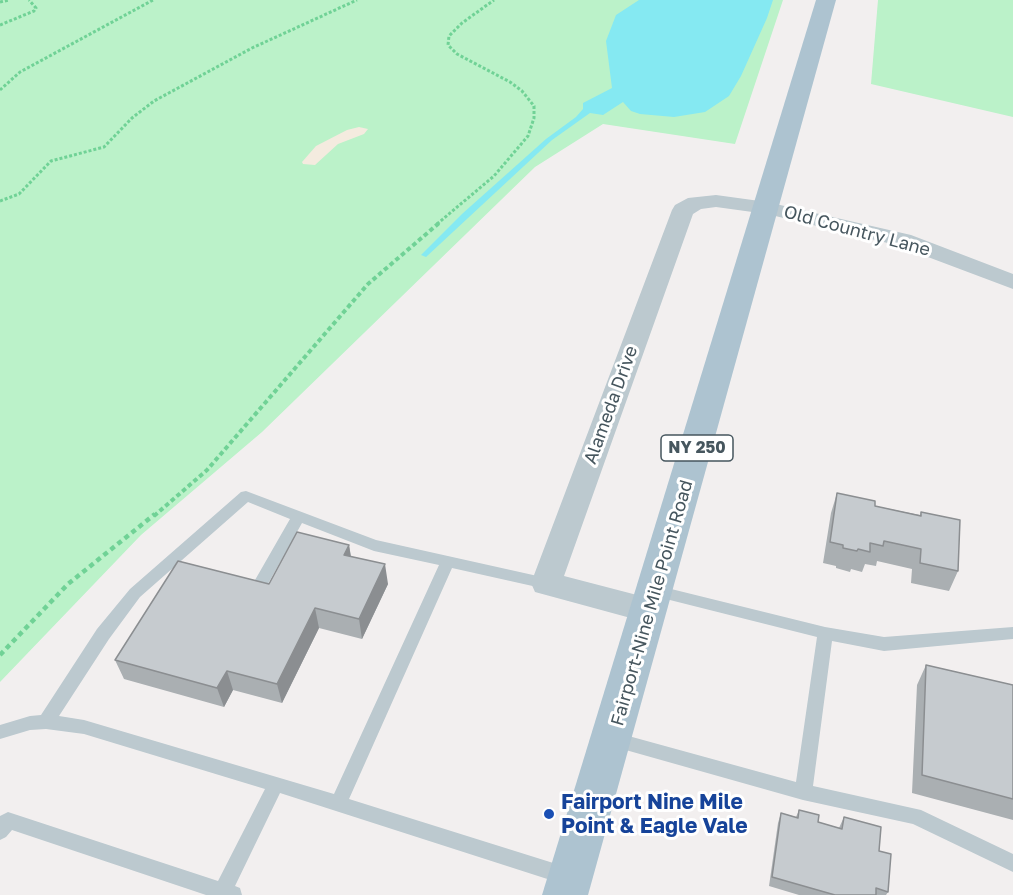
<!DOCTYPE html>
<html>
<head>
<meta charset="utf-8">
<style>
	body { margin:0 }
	canvas { display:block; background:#f2efef }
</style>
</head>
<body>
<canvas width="1013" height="895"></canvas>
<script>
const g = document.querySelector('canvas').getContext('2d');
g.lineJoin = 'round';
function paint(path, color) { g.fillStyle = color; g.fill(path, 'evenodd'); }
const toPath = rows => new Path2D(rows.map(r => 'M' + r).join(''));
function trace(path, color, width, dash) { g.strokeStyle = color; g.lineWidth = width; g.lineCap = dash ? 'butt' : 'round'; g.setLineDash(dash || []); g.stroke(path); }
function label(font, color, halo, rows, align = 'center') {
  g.font = font + ' "Golos Text",sans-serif'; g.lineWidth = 6; g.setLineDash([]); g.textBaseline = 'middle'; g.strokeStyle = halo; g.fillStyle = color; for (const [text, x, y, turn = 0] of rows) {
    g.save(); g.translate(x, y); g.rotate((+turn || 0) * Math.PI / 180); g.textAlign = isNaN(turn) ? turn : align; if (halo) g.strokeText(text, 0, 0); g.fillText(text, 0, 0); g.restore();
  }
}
const green = toPath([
	[0,0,783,0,735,144,603,124,535,167,262,432,141,535,0,682],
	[878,0,1013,0,1013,117,871,84]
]);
const sand = toPath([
	[359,127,368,129,364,134,338,144,315,165,303,164,302,162,316,146,347,130]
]);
const water = toPath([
	[639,0,773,0,767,18,741,76,729,96,705,112,674,117,640,114,631,111,623,102,603,115,590,113,552,140,426,257,421,255,462,214,546,139,576,117,583,109,583,103,612,88,606,41,616,15]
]);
const pathFar2 = toPath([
	[0,2,9,0],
	[0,25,34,11,36,8,29,0],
	[0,90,20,72,153,0],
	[0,201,19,194,51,161,104,147,132,118,154,101,252,48,357,0],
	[437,224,494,176,528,136,534,118,534,106,522,91,510,82,457,54,448,45,449,36,462,23,494,0]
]);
const pathFar1 = toPath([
	[154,516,207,470,368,284,439,223]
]);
const path = toPath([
	[0,655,68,584,155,514]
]);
const lane = toPath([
	[246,491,376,540,551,579,554,583,551,587,546,589,452,568,349,799,566,867,572,870,575,876,572,882,566,885,280,793,235,886,240,888,242,895,206,895,12,830,6,837,0,840,0,816,8,812,218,881,265,789,84,734,46,729,30,730,0,739,0,725,30,716,41,715,97,629,130,589,241,492,246,491],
	[248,502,290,519,251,587,254,591,259,593,264,591,302,523,374,551,439,565,334,794,84,720,59,716,109,639,140,597,248,502],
	[655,585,825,627,884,637,1013,627,1013,639,884,651,832,641,813,786,921,810,1013,854,1013,872,913,824,803,800,608,745,606,740,608,735,614,732,796,782,817,637,650,595,647,591,650,587,655,585]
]);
const street = toPath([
	[716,195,767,202,911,235,1013,274,1013,289,896,245,767,214,716,207,701,209,693,214,564,576,660,601,664,610,660,619,649,623,535,592,531,583,672,210,675,205,688,198,716,195]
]);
const primary = toPath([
	[816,0,836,0,588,895,542,895,816,0]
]);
const wall = toPath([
	[837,493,875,506,920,515,921,512,958,571,949,591,911,583,912,569,877,561,876,566,865,564,862,572,851,569,850,572,836,568,836,566,823,563,831,513],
	[349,545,351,556,388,584,362,639,319,628,282,703,233,690,224,707,124,679,115,660],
	[926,665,1013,685,1013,820,912,793,917,685],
	[799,810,818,822,839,828,844,817,879,851,888,892,886,895,799,895,769,886,778,823,781,813,796,817]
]);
const shadedWall = toPath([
	[349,545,352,565,344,555],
	[385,564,388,584,362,639,359,619],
	[315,608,319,628,282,703,277,684],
	[227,671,233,690,224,707,217,688]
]);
const building = toPath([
	[837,493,875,501,875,506,921,516,921,512,960,520,958,571,920,563,921,549,884,541,883,546,870,543,870,552,858,549,857,551,843,548,843,545,830,542,837,493],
	[297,532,349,545,344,555,385,564,359,619,315,608,277,684,227,671,217,688,115,660,178,561,269,584,297,532],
	[926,665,1013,685,1013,799,922,775,926,665],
	[799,810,819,815,818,822,842,829,844,817,881,827,879,851,891,854,888,892,876,888,876,895,835,895,772,877,781,813,798,818,799,810]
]);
const markers = [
	[549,814,6,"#1a4fb4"]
];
const shields = [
	[697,448,72]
];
const shieldNames = [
	["NY 250",697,448]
];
const streetNames = [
	["Old Country Lane",857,231,15],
	["Alameda Drive",611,405,-70],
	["Fairport-Nine Mile Point Road",652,603,-74]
];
const nearTransitnames = [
	["Fairport Nine Mile",561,802],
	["Point & Eagle Vale",561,826]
];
paint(green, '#bbf2c9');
paint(sand, '#f4ebdf');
paint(water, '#85e9f2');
trace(pathFar2, '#70d296', 3, [3, 2]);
trace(pathFar1, '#70d296', 4, [4.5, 3]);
trace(path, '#70d296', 4.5, [5, 4]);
paint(lane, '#bcc9cf');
paint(street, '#bcc9cf');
paint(primary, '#adc3d0');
paint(wall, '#aaafb2');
paint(shadedWall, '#8b8e91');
paint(building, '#c6cbcf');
trace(building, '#8b8e91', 1.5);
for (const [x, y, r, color] of markers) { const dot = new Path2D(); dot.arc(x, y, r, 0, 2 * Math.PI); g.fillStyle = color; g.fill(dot); trace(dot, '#fff', 2); }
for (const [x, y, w] of shields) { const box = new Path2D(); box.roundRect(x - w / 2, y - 13, w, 26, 4.5); g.fillStyle = '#fff'; g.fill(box); trace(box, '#46565e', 1.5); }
label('bold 16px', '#46565e', null, shieldNames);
label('18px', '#46565e', '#fff', streetNames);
label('bold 21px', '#164399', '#fff', nearTransitnames, 'left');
</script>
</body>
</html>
